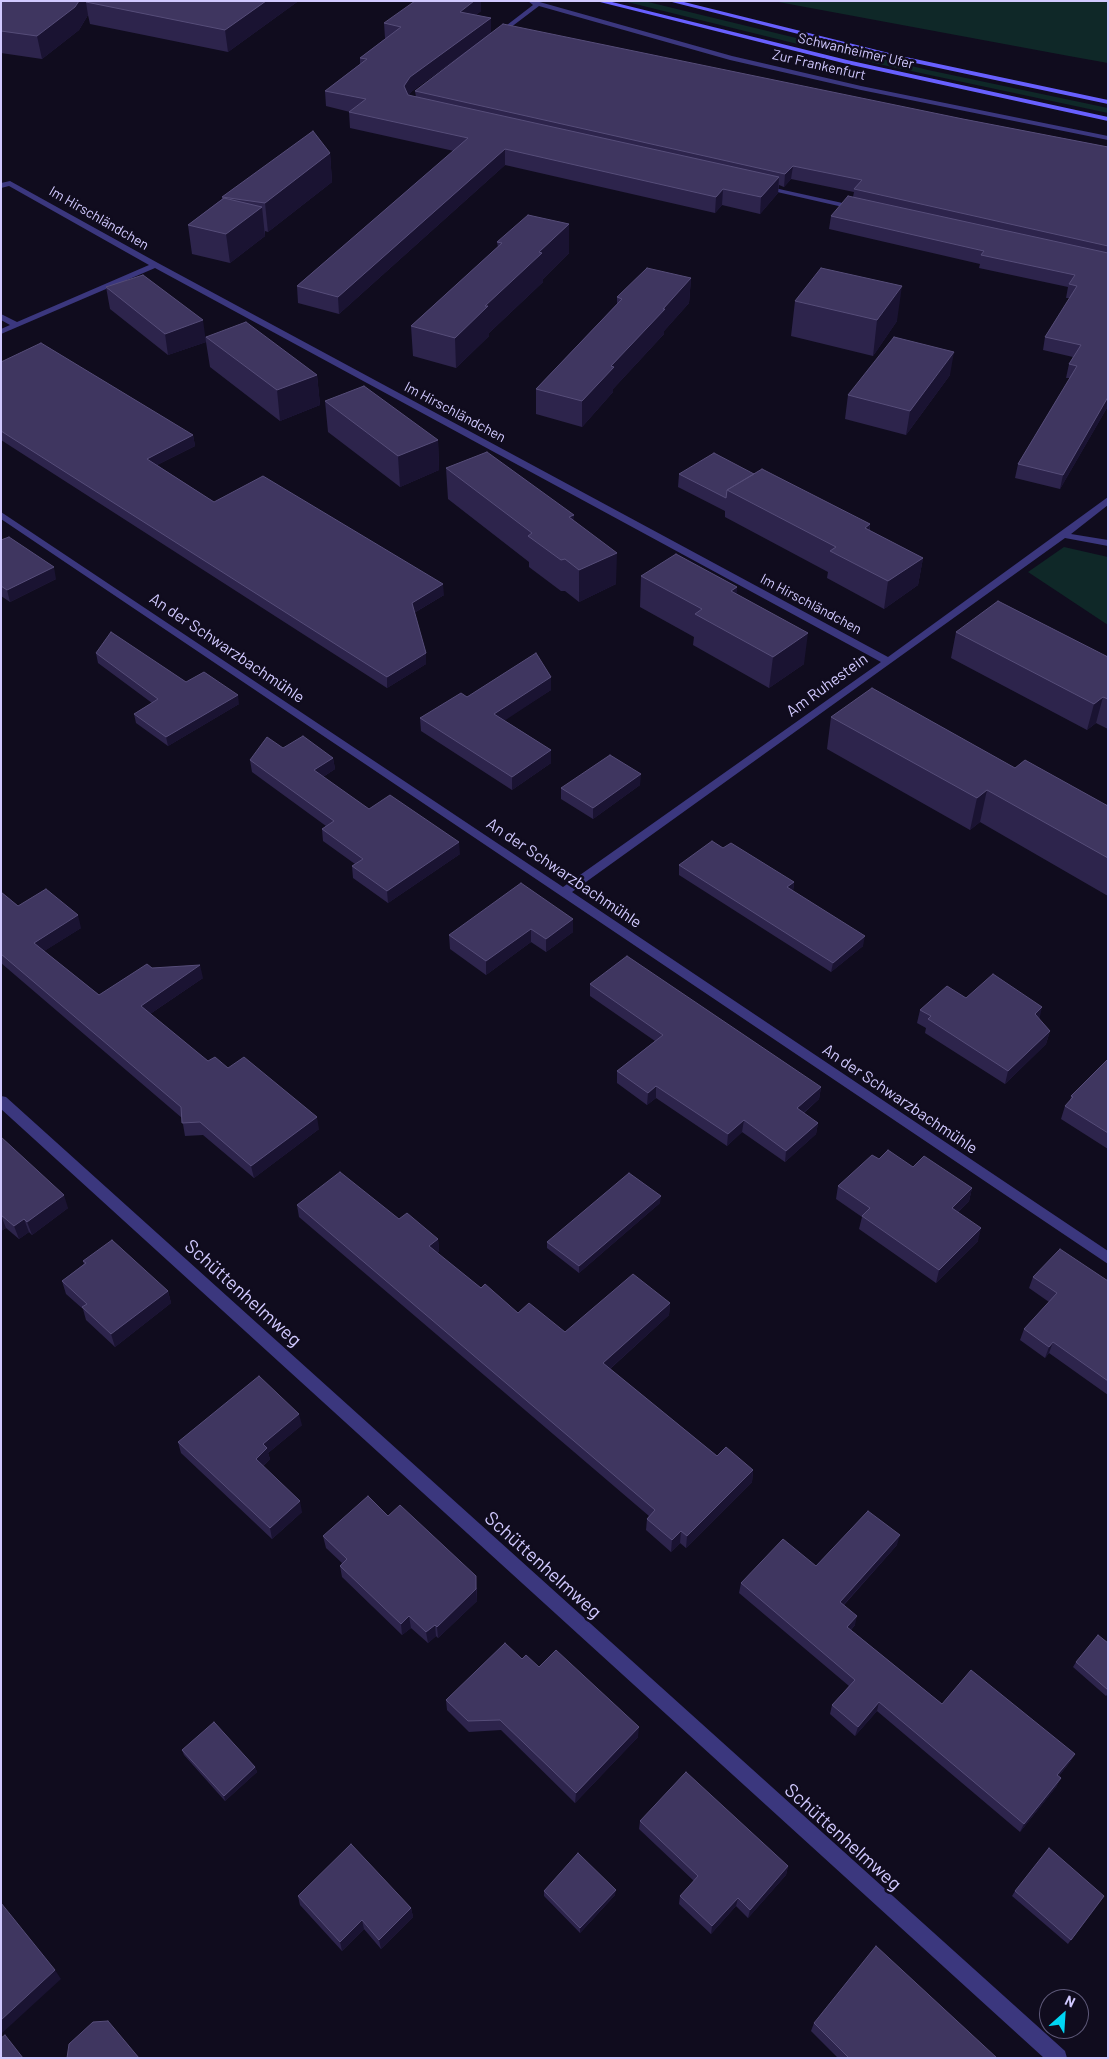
<!DOCTYPE html>
<html>
<head>
<meta charset="utf-8">
<style>
	body { margin:0 }
	#map { position:relative; width:1109px; height:2059px; overflow:hidden; background:#100c1e; font-family:Barlow,sans-serif }
	canvas { display:block }
	.frame { position:absolute; inset:0; border:2px solid #d1c9ff; pointer-events:none }
	.north { position:absolute; left:1039px; top:1989px; width:50px; height:50px; box-sizing:border-box; background:#100c1e; border:1px solid #5d5878; border-radius:50%; rotate:26deg; font-size:14px; font-weight:700; line-height:20px; text-align:center; color:#d1c9ff }
	.north::after { content:''; display:block; margin:auto; width:18px; height:22px; background:#00d6f4; clip-path:polygon(50% 0,100% 100%,50% 72%,0 100%) }
</style>
</head>
<body>
<div id="map">
<canvas width="1109" height="2059"></canvas>
<div class="frame"></div>
<div class="north">N</div>
</div>
<script>
const g = document.querySelector('canvas').getContext('2d');
g.lineJoin = 'round';
function paint(path, color) { g.fillStyle = color; g.fill(path, 'evenodd'); }
const toPath = rows => new Path2D(rows.map(r => 'M' + r).join(''));
function trace(path, color, width, dash) { g.strokeStyle = color; g.lineWidth = width; g.lineCap = dash ? 'butt' : 'round'; g.setLineDash(dash || []); g.stroke(path); }
function label(font, color, halo, rows, align = 'center') {
  g.font = font + ' Barlow,sans-serif'; g.lineWidth = 5; g.setLineDash([]); g.textBaseline = 'middle'; g.strokeStyle = halo; g.fillStyle = color; for (const [text, x, y, turn = 0] of rows) {
    g.save(); g.translate(x, y); g.rotate((+turn || 0) * Math.PI / 180); g.textAlign = isNaN(turn) ? turn : align; if (halo) g.strokeText(text, 0, 0); g.fillText(text, 0, 0); g.restore();
  }
}
const green = toPath([
	[623,1,644,1,928,70,1108,108,1108,113,883,65],
	[773,1,1108,1,1108,63,1069,56],
	[1064,547,1108,557,1108,625,1028,572]
]);
const street = toPath([
	[528,1,536,1,732,56,861,86,1108,136,1108,140,861,90,730,60,539,6,498,37,494,37,494,35,533,5,528,1],
	[10,181,158,263,888,657,1108,497,1108,505,1071,534,1108,540,1108,546,1065,538,572,892,1108,1251,1108,1264,1,519,1,512,563,887,881,662,155,268,1,334,1,329,10,325,1,320,1,314,17,322,149,265,9,186,1,188,1,183,10,181],
	[761,185,856,206,860,208,856,210,764,189,761,189,761,185],
	[1,1096,6,1097,1065,2051,1067,2058,1044,2058,1,1109,1,1096]
]);
const secondary = toPath([
	[596,1,608,1,847,60,1108,117,1108,121,847,64,596,1],
	[668,1,680,1,901,56,1108,100,1108,104,901,60,668,1]
]);
const wall = toPath([
	[1,1,297,2,228,52,90,24,88,15,79,30,42,59,1,53],
	[481,11,476,15,491,18,491,33,963,119,1108,147,1108,406,1060,489,1015,478,1018,464,1070,378,1066,378,1069,364,1073,357,1043,350,1045,337,1070,298,1066,298,1068,287,979,268,980,264,829,229,831,216,853,197,854,192,791,179,784,187,779,185,778,193,760,214,722,205,715,213,505,165,339,314,298,303,297,286,454,151,350,128,349,112,350,112,326,106,325,91,360,64,360,58,386,38,385,38,384,23],
	[470,49,415,91,416,97,409,95,411,92],
	[330,153,332,182,268,232,265,231,265,236,230,263,192,254,188,225,222,199,222,197],
	[569,224,569,253,543,279,543,282,489,333,489,336,456,368,413,356,411,326,498,247,497,242],
	[691,278,689,303,664,331,664,334,613,389,613,392,582,427,536,414,536,389,617,304,617,297],
	[106,287,206,337,317,375,320,405,280,421,210,367,206,342,168,355,110,309],
	[795,301,897,321,873,356,791,336],
	[1,362,193,435,195,446,157,465,214,502,444,595,414,613,426,653,426,664,387,688,1,440],
	[950,375,906,435,845,419,848,395],
	[325,401,438,440,439,470,400,487,328,432],
	[446,468,574,521,616,584,579,602,565,591,561,591,529,567,529,562,448,499],
	[679,474,754,474,870,524,870,531,923,558,918,585,884,609,827,578,828,572,725,517,725,511,678,487],
	[1,540,56,579,10,602,1,596],
	[641,576,737,587,736,594,804,664,769,688,693,645,694,637,640,607],
	[956,632,1108,657,1108,729,1096,723,1087,730,951,658],
	[96,653,186,682,239,704,168,746,136,723,134,714,152,703,98,663],
	[551,690,504,720,551,750,551,763,512,790,421,731,420,718,467,697],
	[831,717,1015,768,1108,806,1108,896,980,822,970,830,827,749],
	[283,748,333,758,335,769,323,777,369,809,460,854,388,903,353,878,352,866,355,864,323,841,322,829,326,826,252,772,250,760],
	[640,785,593,819,561,799,561,788],
	[723,848,794,882,793,891,863,946,831,972,679,875,679,865],
	[1,892,18,906,81,928,44,951,99,995,152,968,203,978,150,1014,208,1061,228,1068,319,1129,254,1178,203,1135,185,1136,182,1118,1,963],
	[573,919,573,932,546,952,531,942,486,975,450,949,449,935],
	[590,984,821,1087,819,1099,804,1113,818,1123,816,1134,785,1162,742,1132,727,1146,656,1098,647,1105,617,1083,617,1071,655,1041,590,996],
	[966,998,1039,1019,1050,1031,1046,1044,1005,1084,925,1033,926,1028,917,1023,920,1010],
	[1108,1059,1108,1149,1061,1119,1065,1106,1070,1101,1071,1096],
	[1,1137,68,1208,32,1235,29,1232,19,1239,6,1228,1,1231],
	[879,1159,913,1167,972,1188,969,1201,958,1212,978,1241,936,1283,859,1229,862,1217,836,1199,838,1186],
	[660,1203,579,1273,547,1248,547,1242],
	[297,1205,399,1219,438,1239,439,1251,437,1253,481,1288,518,1313,565,1332,670,1303,669,1315,610,1369,717,1456,753,1470,752,1482,686,1548,680,1543,671,1552,646,1530,647,1519,649,1516,299,1217],
	[83,1261,168,1291,171,1303,115,1347,86,1320,83,1309,66,1294,62,1281,84,1264],
	[1033,1277,1108,1281,1108,1395,1049,1353,1045,1358,1020,1340,1024,1329,1049,1302,1029,1288],
	[302,1425,268,1453,270,1459,263,1466,302,1512,272,1539,181,1453,178,1442],
	[388,1516,477,1588,477,1601,438,1638,436,1636,428,1643,411,1628,402,1635,342,1577,340,1566,342,1563,326,1548,323,1536],
	[897,1545,844,1605,855,1625,851,1630,942,1704,1075,1754,1070,1762,1059,1776,1061,1778,1056,1787,1020,1832,877,1711,855,1736,830,1714,832,1705,849,1686,739,1593,741,1583,816,1566],
	[1108,1643,1108,1694,1106,1696,1073,1667,1076,1662],
	[522,1659,539,1667,638,1737,575,1803,501,1730,469,1732,447,1710,446,1700],
	[182,1750,255,1767,257,1772,225,1801,184,1755],
	[640,1821,788,1866,786,1875,748,1918,736,1906,711,1934,679,1904,680,1896,694,1881,639,1829],
	[544,1891,615,1895,580,1933,544,1896],
	[1015,1891,1104,1896,1068,1944,1012,1896],
	[298,1896,411,1908,413,1917,381,1949,364,1929,342,1951,300,1905],
	[814,2023,997,2058,838,2058,811,2031]
]);
const shadedWall = toPath([
	[79,1,97,1,86,2,88,15,79,30,42,59,37,36],
	[266,1,297,1,297,2,228,52,225,30],
	[474,1,481,1,481,11,460,27,460,12],
	[491,18,491,33,411,92,404,102,404,86,410,77],
	[505,149,505,165,339,314,338,297],
	[330,153,332,182,268,232,265,203],
	[793,166,791,179,784,187,785,174],
	[779,177,778,193,760,214,761,197],
	[723,189,722,205,715,213,716,197],
	[262,207,265,236,230,263,226,234],
	[569,224,569,253,543,279,543,282,489,333,489,336,456,368,455,338,485,306,539,252],
	[691,278,689,303,664,331,664,334,613,389,613,392,582,427,582,401,611,366],
	[902,286,897,321,873,356,877,320],
	[203,320,206,342,168,355,165,334],
	[954,352,950,375,906,435,910,411],
	[317,375,320,405,280,421,277,390],
	[1108,397,1108,406,1060,489,1063,475],
	[193,435,195,446,149,469,147,459],
	[438,440,439,470,400,487,398,456],
	[574,515,573,546,569,517],
	[870,524,867,551,865,528],
	[617,553,616,584,579,602,579,570],
	[923,558,918,585,884,609,888,581],
	[54,567,56,579,10,602,7,590],
	[443,584,444,595,412,614,412,603],
	[737,587,734,618,731,591],
	[808,633,804,664,769,688,773,657],
	[426,653,426,664,387,688,387,677],
	[551,677,551,690,495,727,494,714],
	[238,695,239,704,168,746,166,737],
	[1103,697,1096,723,1087,730,1094,704],
	[551,750,551,763,512,790,512,777],
	[333,758,335,769,315,782,314,770],
	[641,774,640,785,593,819,593,808],
	[987,790,980,822,970,830,977,798],
	[459,842,460,854,388,903,387,891],
	[794,882,793,891,787,887],
	[78,915,81,928,38,955,34,943],
	[573,919,573,932,546,952,546,939],
	[531,929,531,942,486,975,486,961],
	[865,936,863,946,831,972,833,963],
	[200,965,203,978,144,1018,141,1006],
	[1042,1007,1039,1021,1035,1014],
	[1050,1031,1046,1044,1005,1084,1008,1071],
	[656,1086,656,1098,647,1105,648,1093],
	[821,1087,819,1099,795,1120,797,1108],
	[317,1117,319,1129,254,1178,251,1166],
	[744,1120,742,1132,727,1146,728,1134],
	[818,1123,816,1134,785,1162,786,1151],
	[972,1188,969,1201,948,1221,952,1208],
	[64,1195,68,1208,32,1235,27,1222],
	[661,1196,660,1203,579,1273,579,1266],
	[1,1215,6,1228,1,1231],
	[24,1219,29,1232,19,1239,14,1226],
	[981,1228,978,1241,936,1283,939,1270],
	[438,1239,439,1251,430,1259,429,1246],
	[168,1291,171,1303,115,1347,111,1334],
	[670,1303,669,1315,603,1375,603,1363],
	[1053,1342,1049,1353,1045,1358,1049,1347],
	[299,1414,302,1425,268,1453,270,1459,258,1470,256,1459,263,1444],
	[753,1470,752,1482,686,1548,687,1536],
	[300,1501,302,1512,272,1539,270,1528],
	[681,1531,680,1543,671,1552,672,1540],
	[900,1535,897,1545,838,1611,840,1602],
	[476,1576,477,1601,438,1638,437,1627],
	[409,1616,411,1628,402,1635,401,1624],
	[857,1616,855,1625,845,1636,847,1627],
	[435,1625,436,1636,428,1643,426,1632],
	[879,1702,877,1711,855,1736,858,1727],
	[639,1727,638,1737,575,1803,576,1793],
	[1075,1754,1070,1762,1053,1783,1057,1775],
	[255,1767,257,1772,225,1801,224,1796],
	[1061,1778,1056,1787,1020,1832,1024,1824],
	[788,1866,786,1875,748,1918,750,1910],
	[616,1890,615,1895,580,1933,580,1928],
	[1104,1896,1101,1901,1068,1944],
	[738,1898,736,1906,711,1934,712,1926],
	[411,1908,413,1917,381,1949,379,1940],
	[362,1920,364,1929,342,1951,340,1942],
	[55,1970,61,1979,1,2034,1,2020]
]);
const building = toPath([
	[1,1,79,1,75,7,37,36,1,31,1,1],
	[88,1,266,1,225,30,86,2,88,1],
	[415,1,474,1,460,12,491,18,410,77,404,86,408,95,779,177,761,197,723,189,716,197,505,149,338,297,297,286,468,138,349,112,366,99,325,91,367,59,360,58,401,27,384,23,415,1],
	[503,24,963,119,1108,147,1108,246,854,189,862,180,793,166,785,174,415,91,503,24],
	[313,131,330,153,265,203,222,197,313,131],
	[848,196,1108,253,1108,397,1063,475,1018,464,1077,366,1069,364,1081,345,1045,337,1077,286,1069,284,1075,275,981,255,984,251,831,216,848,196],
	[224,198,262,207,226,234,188,225,224,198],
	[528,215,569,224,539,252,542,253,485,306,488,306,455,338,411,326,502,243,497,242,528,215],
	[647,268,691,278,663,309,665,309,611,366,614,367,582,401,536,389,622,299,617,297,647,268],
	[821,268,902,286,877,320,795,301,821,268],
	[143,275,203,320,165,334,106,287,143,275],
	[246,322,317,375,277,390,206,337,246,322],
	[894,337,954,352,910,411,848,395,894,337],
	[41,343,193,435,147,459,214,502,263,476,443,584,412,603,426,653,387,677,1,431,1,362,41,343],
	[364,386,438,440,398,456,325,401,364,386],
	[487,452,574,515,569,517,617,553,579,570,565,559,561,560,528,536,532,533,446,468,487,452],
	[714,453,754,474,727,490,726,498,679,474,714,453],
	[762,469,870,524,865,528,923,558,888,581,830,551,836,547,727,490,762,469],
	[9,537,54,567,7,590,1,586,1,540,9,537],
	[676,554,737,587,731,591,808,633,773,657,695,614,702,609,641,576,676,554],
	[998,601,1108,657,1108,699,1103,697,1094,704,956,632,998,601],
	[111,632,186,682,204,672,238,695,166,737,134,714,158,699,96,653,111,632],
	[536,653,551,677,494,714,551,750,512,777,420,718,461,693,467,697,536,653],
	[872,688,1015,768,1025,760,1108,806,1108,858,987,790,977,798,831,717,872,688],
	[303,736,333,758,314,770,369,809,390,795,459,842,387,891,352,866,363,859,322,829,334,821,250,760,267,737,283,748,303,736],
	[610,755,641,774,593,808,561,788,610,755],
	[712,841,723,848,731,843,794,882,787,887,865,936,833,963,679,865,712,841],
	[521,883,573,919,546,939,531,929,486,961,449,935,521,883],
	[46,889,78,915,34,943,99,995,147,964,152,968,200,965,141,1006,208,1061,215,1057,228,1068,244,1057,317,1117,251,1166,200,1122,182,1123,181,1107,1,954,1,892,18,906,46,889],
	[627,956,821,1087,797,1108,818,1123,786,1151,744,1120,728,1134,656,1086,648,1093,617,1071,663,1035,590,984,627,956],
	[993,974,1042,1007,1035,1014,1050,1031,1008,1071,928,1019,931,1016,920,1010,947,986,966,998,993,974],
	[1108,1059,1108,1133,1065,1106,1073,1097,1071,1096,1108,1059],
	[1,1137,64,1195,27,1222,24,1219,14,1226,1,1215,1,1137],
	[888,1150,913,1167,924,1156,972,1188,952,1208,981,1228,939,1270,862,1216,870,1208,838,1186,872,1155,879,1159,888,1150],
	[340,1172,399,1219,407,1213,438,1239,429,1246,481,1288,485,1284,518,1313,529,1303,565,1332,633,1274,670,1303,603,1363,717,1456,726,1447,753,1470,687,1536,681,1531,672,1540,647,1519,655,1510,297,1205,340,1172],
	[629,1173,661,1196,579,1266,547,1242,629,1173],
	[112,1240,168,1291,111,1334,82,1307,87,1304,62,1281,86,1263,83,1261,112,1240],
	[1060,1249,1108,1281,1108,1381,1053,1342,1049,1347,1024,1329,1057,1293,1033,1277,1060,1249],
	[259,1376,299,1414,263,1444,267,1448,256,1459,300,1501,270,1528,178,1442,259,1376],
	[368,1496,388,1516,400,1505,476,1576,476,1589,437,1627,435,1625,426,1632,409,1616,401,1624,340,1566,347,1559,323,1536,368,1496],
	[868,1511,900,1535,840,1602,857,1616,847,1627,942,1704,971,1670,1075,1754,1057,1775,1061,1778,1024,1824,879,1702,858,1727,832,1705,855,1680,741,1583,783,1539,816,1566,868,1511],
	[1098,1635,1108,1643,1108,1690,1076,1662,1098,1635],
	[505,1643,522,1659,526,1655,539,1667,556,1650,639,1727,576,1793,500,1720,468,1721,446,1700,505,1643],
	[214,1722,255,1767,224,1796,182,1750,214,1722],
	[686,1772,788,1866,750,1910,738,1898,712,1926,680,1896,698,1876,640,1821,686,1772],
	[351,1844,411,1908,379,1940,362,1920,340,1942,298,1896,351,1844],
	[1049,1848,1104,1896,1071,1940,1015,1891,1049,1848],
	[578,1853,616,1890,580,1928,544,1891,578,1853],
	[1,1903,55,1970,1,2020,1,1903],
	[876,1946,997,2058,849,2058,814,2023,876,1946],
	[108,2021,139,2058,67,2058,69,2044,93,2022,108,2021],
	[5,2035,23,2058,1,2058,1,2038,5,2035]
]);
const farStreetnames = [
	["Schwanheimer Ufer",856,51,13],
	["Zur Frankenfurt",819,65,13],
	["Im Hirschländchen",99,218,30],
	["Im Hirschländchen",455,412,28],
	["Im Hirschländchen",811,604,28]
];
const streetNames = [
	["An der Schwarzbachmühle",227,648,34],
	["Am Ruhestein",827,685,-36],
	["An der Schwarzbachmühle",564,873,34],
	["An der Schwarzbachmühle",900,1099,34]
];
const nearStreetnames = [
	["Schüttenhelmweg",243,1293,42],
	["Schüttenhelmweg",543,1565,42],
	["Schüttenhelmweg",843,1837,42]
];
paint(green, '#0f2828');
paint(street, '#3b377e');
paint(secondary, '#6860ff');
paint(wall, '#2d244c');
paint(shadedWall, '#1a1332');
paint(building, '#3f3660');
trace(building, '#564d79', 1);
label('14px', '#d1c9ff', '#100c1e', farStreetnames);
label('16px', '#d1c9ff', '#100c1e', streetNames);
label('19px', '#d1c9ff', '#100c1e', nearStreetnames);
</script>
</body>
</html>
